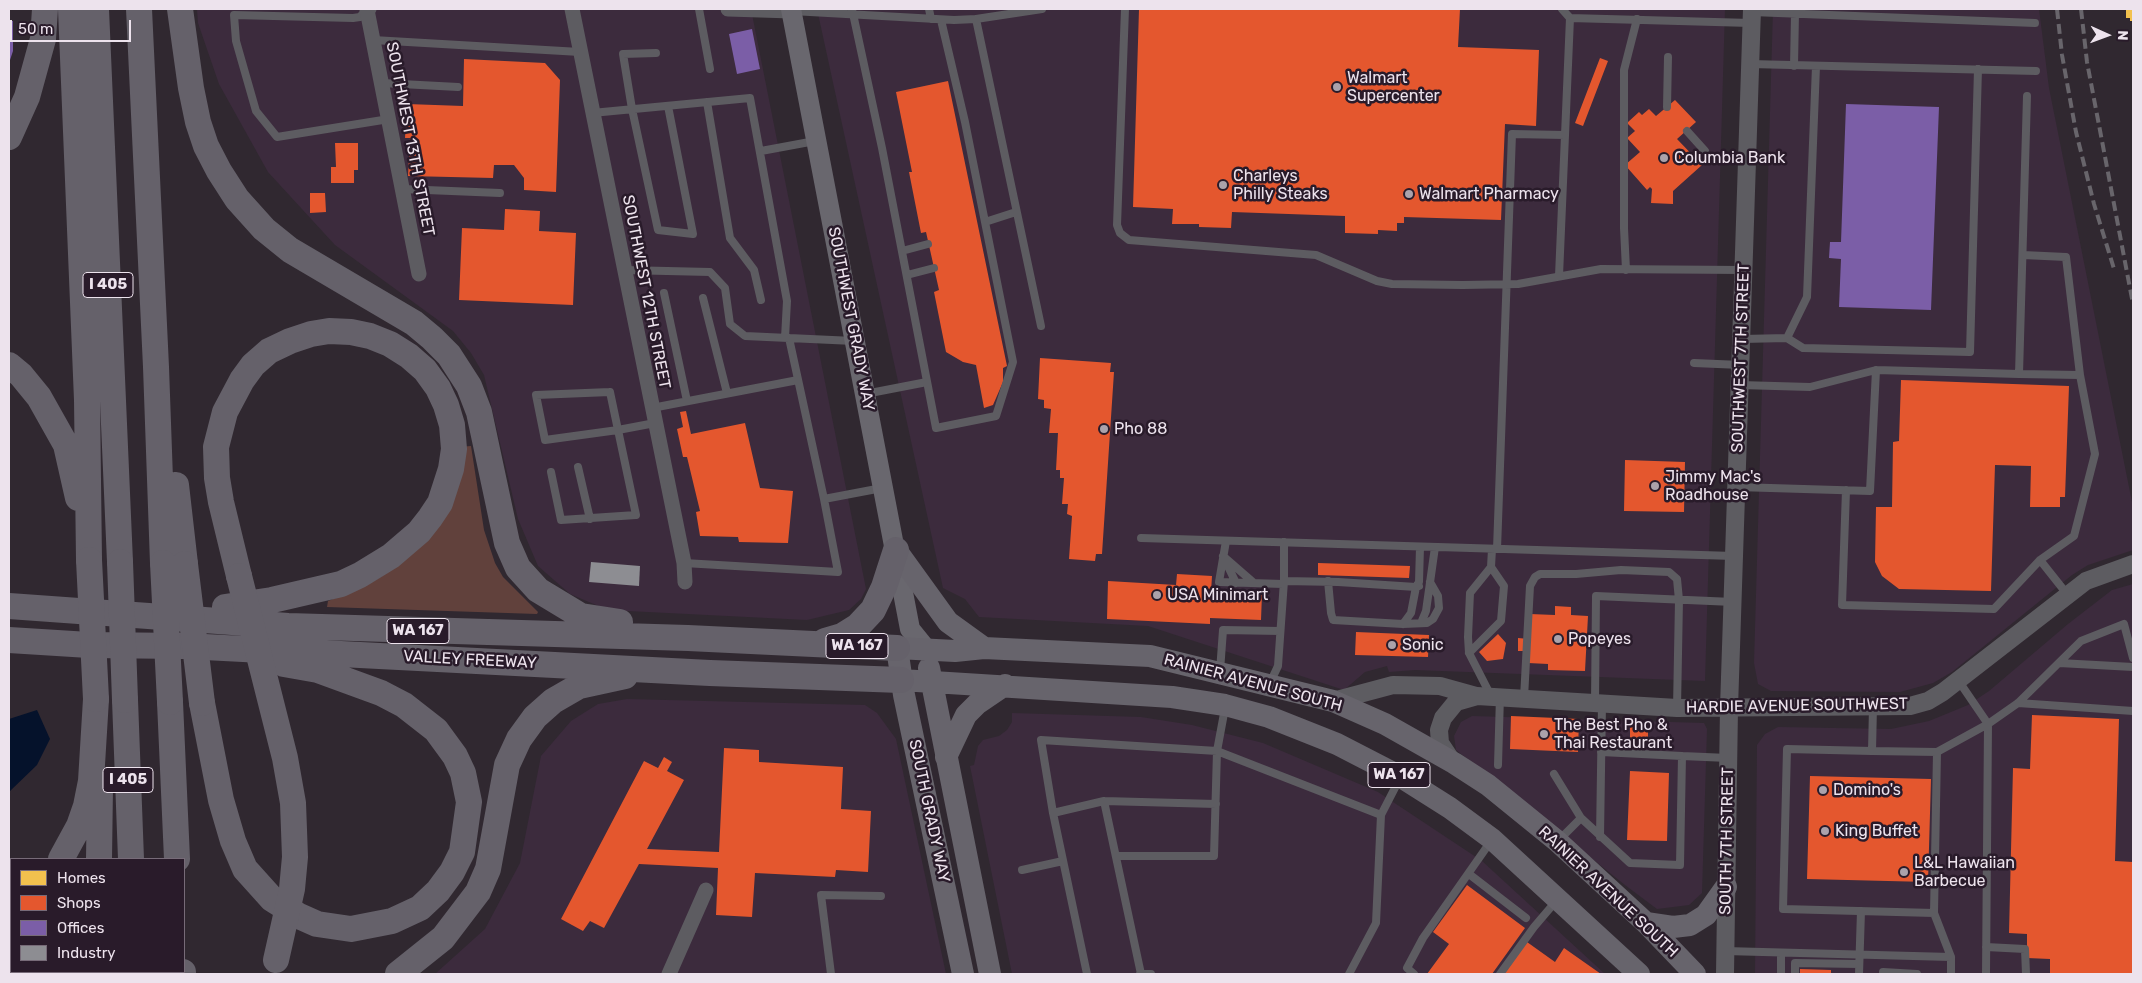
<!DOCTYPE html>
<html>
<head>
<meta charset="utf-8">
<style>
	body { margin:0 }
	#map { position:relative; width:2142px; height:983px; overflow:hidden; background:#302830; font-family:Rubik,sans-serif }
	canvas { display:block }
	.frame { position:absolute; inset:0; border:10px solid #ede3ed; pointer-events:none }
	.legend { position:absolute; left:10px; top:858px; width:175px; height:115px; box-sizing:border-box; background:#291b2a; border:1px solid #776b78; margin:0; padding:6px 9px; list-style:none; font-size:15px; color:#ede3ed }
	.legend li { display:flex; align-items:center; gap:10px; height:25px }
	.legend b { width:25px; border:1px solid #776b78 }
	.north { position:absolute; left:2082px; top:10px; width:50px; height:50px; -webkit-text-stroke:4px #291b2a; paint-order:stroke; rotate:92deg; font-size:14px; font-weight:700; line-height:20px; text-align:center; color:#ede3ed }
	.north::after { content:''; display:block; margin:auto; width:18px; height:22px; background:#ede3ed; clip-path:polygon(50% 0,100% 100%,50% 72%,0 100%) }
	.scale { position:absolute; left:10px; top:20px; width:121px; height:22px; box-sizing:border-box; border:2px solid #ede3ed; border-top:0; padding-left:6px; font-size:15px; line-height:18px; white-space:nowrap; color:#ede3ed; -webkit-text-stroke:4px #291b2a; paint-order:stroke }
</style>
</head>
<body>
<div id="map">
<canvas width="2142" height="983"></canvas>
<div class="frame"></div>
<ul class="legend">
<li><b style="height:14px;background:#f2c14e"></b>Homes</li>
<li><b style="height:14px;background:#e4572e"></b>Shops</li>
<li><b style="height:14px;background:#7b5ea7"></b>Offices</li>
<li><b style="height:14px;background:#8d8d92"></b>Industry</li>
</ul>
<div class="north">N</div>
<div class="scale">50 m</div>
</div>
<script>
const g = document.querySelector('canvas').getContext('2d');
g.lineJoin = 'round';
function paint(path, color) { g.fillStyle = color; g.fill(path, 'evenodd'); }
const toPath = rows => new Path2D(rows.map(r => 'M' + r).join(''));
function trace(path, color, width, dash) { g.strokeStyle = color; g.lineWidth = width; g.lineCap = dash ? 'butt' : 'round'; g.setLineDash(dash || []); g.stroke(path); }
function label(font, color, halo, rows, align = 'center') {
  g.font = font + ' Rubik,sans-serif'; g.lineWidth = 5; g.setLineDash([]); g.textBaseline = 'middle'; g.strokeStyle = halo; g.fillStyle = color; for (const [text, x, y, turn = 0] of rows) {
    g.save(); g.translate(x, y); g.rotate((+turn || 0) * Math.PI / 180); g.textAlign = isNaN(turn) ? turn : align; if (halo) g.strokeText(text, 0, 0); g.fillText(text, 0, 0); g.restore();
  }
}
const built = toPath([
	[197,9,751,9,866,589,861,599,849,610,807,620,608,610,570,594,538,566,518,519,484,375,471,353,453,331,335,245,268,172,219,84,198,23],
	[817,9,1725,9,1705,681,1415,670,1389,672,1387,666,1365,672,1344,690,1148,626,979,617,965,599,943,588],
	[1773,9,2039,9,2049,88,2133,507,2133,550,2088,565,2072,575,1952,672,1933,683,1900,692,1771,691,1758,684,1754,663],
	[2133,584,2133,974,1755,974,1757,745,1765,734,1778,727,1891,729,1929,721,1968,705,1989,691,2068,624,2112,590],
	[627,699,865,705,877,713,896,739,946,974,435,974,485,929,520,863,541,756,571,721,598,704],
	[1012,713,1141,717,1192,725,1263,743,1378,792,1482,861,1605,974,1012,974,970,766,974,765,978,746,983,740,999,736,1007,730,1012,722],
	[1472,716,1704,723,1707,729,1702,893,1689,905,1657,909,1625,885,1456,750,1454,736,1461,722]
]);
const green = toPath([
	[471,446,484,530,495,563,503,577,538,612,537,614,327,607,328,601,365,586,382,576,459,447]
]);
const water = toPath([
	[37,710,50,739,37,765,9,792,9,719]
]);
const homes = toPath([
	[2126,9,2133,9,2133,21,2130,21,2130,18,2126,18]
]);
const shops = toPath([
	[1139,9,1460,9,1458,47,1539,50,1536,126,1505,124,1501,220,1404,217,1404,223,1397,223,1397,231,1378,230,1378,234,1345,233,1345,216,1232,212,1231,228,1199,227,1199,224,1172,224,1173,209,1133,207],
	[1600,58,1608,61,1583,126,1575,123],
	[464,59,545,63,560,80,556,192,524,190,524,178,514,165,494,165,493,178,408,176,410,138,405,138,407,104,463,106],
	[948,81,1007,366,1003,368,1003,382,993,405,984,408,976,365,963,362,946,352,934,292,939,290,926,232,921,233,909,172,912,172,896,92],
	[1675,100,1696,122,1677,139,1702,165,1673,191,1673,204,1651,203,1652,189,1650,187,1647,190,1625,165,1640,152,1627,138,1635,131,1627,123,1639,112,1642,115,1649,109,1656,116],
	[335,143,358,143,358,170,354,170,354,183,331,183,331,167,336,167],
	[310,193,325,193,326,212,310,213],
	[505,209,540,211,539,231,576,233,573,305,459,300,462,228,504,230],
	[1040,358,1111,363,1110,372,1114,372,1102,554,1096,554,1095,561,1069,559,1072,516,1067,514,1068,504,1062,504,1064,478,1060,478,1060,470,1056,470,1058,433,1049,433,1051,409,1044,408,1044,400,1038,399],
	[1901,380,2069,386,2065,497,2060,497,2060,507,2030,507,2031,466,1995,465,1991,591,1899,589,1882,576,1875,562,1876,507,1892,507,1893,442,1899,441],
	[686,411,691,434,745,423,760,488,793,491,788,543,739,542,738,537,700,536,696,512,700,511,687,457,683,457,677,429,683,427,680,412],
	[1625,460,1685,462,1684,512,1624,511],
	[1318,563,1410,566,1409,578,1318,575],
	[1177,574,1212,576,1211,592,1262,594,1261,620,1210,618,1210,624,1107,619,1108,581,1176,585],
	[1555,606,1571,607,1571,615,1588,616,1585,671,1548,670,1548,664,1528,663,1529,651,1518,651,1518,638,1529,639,1530,614,1555,615],
	[1356,632,1429,635,1428,657,1355,655],
	[1498,634,1506,643,1503,659,1487,661,1479,652],
	[2032,715,2119,719,2115,861,2133,862,2133,974,2050,974,2050,959,2027,958,2027,934,2009,933,2013,768,2030,769],
	[1511,716,1579,719,1578,752,1510,749],
	[1630,724,1648,724,1648,742,1630,741],
	[724,748,759,750,759,762,843,767,841,809,871,811,868,872,836,870,835,877,755,873,752,917,716,915,718,868,639,864,604,928,590,921,583,931,561,919,644,761,658,768,664,757,672,762,667,771,684,780,647,849,719,852],
	[1630,771,1669,773,1667,841,1627,840],
	[1810,776,1931,779,1928,882,1807,879],
	[1467,885,1525,928,1492,974,1427,974,1449,944,1433,932],
	[1527,942,1555,962,1564,948,1601,974,1504,974],
	[1800,969,1831,970,1831,974,1800,974]
]);
const offices = toPath([
	[9,21,13,21,13,51,9,63],
	[752,29,760,69,737,74,729,34],
	[1846,104,1939,107,1931,310,1839,307,1841,259,1829,258,1830,242,1841,242]
]);
const industry = toPath([
	[591,562,640,566,639,586,589,582]
]);
const service = toPath([
	[367,9,360,17,353,18,234,15,236,41,256,111,277,137,389,119],
	[699,9,710,69],
	[852,9,882,148,936,428,996,416,1013,362,965,122,941,20],
	[929,9,931,19],
	[1125,9,1117,225,1120,233,1129,240,1316,255,1377,281,1392,284,1463,285,1518,284,1601,269,1743,270],
	[1562,9,1570,18,1751,23],
	[792,11,954,20,976,19,1042,9],
	[1752,12,2035,23],
	[976,19,1041,326],
	[373,40,580,52],
	[656,53,623,54,632,109,658,230,693,234,668,106],
	[1750,64,2036,71],
	[1794,66,1795,13],
	[382,83,458,87],
	[707,102,730,238,754,270,761,300],
	[1667,107,1668,57],
	[592,113,750,98,787,301,785,338],
	[1687,131,1705,151],
	[761,151,815,141],
	[402,189,500,193],
	[985,222,1016,212],
	[902,251,928,244],
	[624,270,710,272,725,288,730,324,745,336,854,341],
	[1626,270,1624,228,1624,70,1637,19],
	[907,275,934,268],
	[1559,276,1570,18],
	[664,293,687,401],
	[703,298,727,393],
	[789,338,824,499],
	[1787,338,1807,297,1816,66],
	[1742,339,1787,338,1803,348,1970,352,1978,69],
	[1694,363,1741,365],
	[2019,374,2080,375],
	[1740,385,1810,387,1876,370,2019,374,2027,96],
	[610,392,618,430,545,440,536,395,610,392],
	[865,394,927,382],
	[652,408,798,380],
	[578,467,590,519],
	[551,472,561,520,636,515,618,430,655,423],
	[1737,487,1870,491,1876,370],
	[1846,490,1842,605,1994,609,2040,560,2074,536,2095,454,2080,375,2066,257,2023,255],
	[1141,538,1734,556],
	[1226,541,1219,582,1283,584],
	[1497,549,1512,134,1565,135],
	[1223,556,1254,583],
	[1225,560,1236,583],
	[2040,560,2067,594],
	[684,563,838,572,824,499,882,488],
	[1284,581,1338,582,1416,587,1419,582,1420,547],
	[1328,581,1331,613,1333,620,1403,624,1427,623,1433,619,1439,608,1438,596,1430,582],
	[1421,623,1426,611,1435,547],
	[1403,624,1411,613,1416,587,1419,586],
	[1469,653,1501,621,1504,586,1491,567],
	[2059,663,2133,667],
	[1220,671,1223,630,1280,631],
	[1270,683,1278,666,1284,581,1284,542],
	[1491,696,1469,653,1468,637,1470,593,1491,567,1492,549],
	[1524,698,1530,586,1535,577,1540,574,1576,574,1621,570,1669,572,1677,579,1679,600,1677,708],
	[1595,703,1596,596,1733,602],
	[2018,703,2133,711],
	[1872,751,1937,752,1934,913,1783,909,1787,749,1872,751,1873,707],
	[1937,752,1988,724,1958,680],
	[1682,756,1728,758],
	[1498,765,1500,696],
	[1554,774,1581,818],
	[1104,801,1216,804],
	[1053,813,1041,740,1217,751,1381,815],
	[1600,837,1602,704],
	[1559,840,1581,818,1630,863,1680,865,1682,756,1601,752],
	[1116,856,1214,856,1217,751,1225,708],
	[1022,870,1063,861],
	[1469,874,1526,918],
	[1934,913,1951,957],
	[1986,947,2025,949,2026,974],
	[1725,951,1951,957,1951,974],
	[831,974,821,895,881,896],
	[1087,974,1053,813,1104,801,1141,974],
	[1140,974,1151,974],
	[1349,974,1376,923,1381,815,1399,780],
	[1414,974,1407,968,1423,938,1491,841],
	[1500,974,1534,927,1557,900],
	[1781,974,1781,953],
	[1795,974,1795,963,1859,964],
	[1859,974,1861,911],
	[1883,974,1883,972,1917,974],
	[1986,974,1988,724,2018,703,2081,641,2124,624,2133,658]
]);
const minor = toPath([
	[369,9,367,10,419,274],
	[572,9,684,563,685,582],
	[728,9,792,11],
	[669,974,706,890]
]);
const tertiary = toPath([
	[1333,701,1393,685,1440,686,1476,696],
	[1452,761,1440,743,1439,730,1443,718,1456,702,1477,696,1677,708,1910,706,1928,701,1943,692,2086,581,2133,564],
	[1725,974,1729,708,1752,9]
]);
const secondary = toPath([
	[791,9,910,629,927,650]
]);
const primary = toPath([
	[896,550,948,622,984,648],
	[929,668,990,974],
	[901,680,1172,697,1225,705,1269,717,1337,744,1401,777,1450,808,1492,839,1639,974],
	[946,757,966,715,977,704,1005,685],
	[1646,923,1673,927,1690,925,1706,915,1726,887],
	[963,974,904,695,897,648,955,651,984,648,1150,656,1333,701,1385,724,1454,763,1488,785,1557,841,1646,923,1695,974]
]);
const motorway = toPath([
	[71,9,87,400,89,560],
	[96,9,120,562],
	[139,9,156,367,163,563],
	[180,9,191,88,198,122,206,146,219,171,237,199,264,229,290,250,414,323,432,338,449,355,469,386,479,412,507,543,518,568,538,590,581,616,620,622],
	[9,137,27,97,43,39,45,9],
	[9,365,21,375,39,397,66,445,78,498],
	[176,485,185,564],
	[9,606,288,626,688,638,897,648],
	[225,607,272,600,341,584,360,575,391,556,419,532,430,518,440,503,451,469,454,449,452,425,446,405,438,388,425,370,409,356,390,344,370,336,351,332,329,331,311,334,290,341,269,351,253,365,242,380,225,412,216,447,217,478,221,502,239,576],
	[9,640,89,645,185,646,710,673,901,680],
	[825,641,842,636,858,626,873,610,884,587,896,550],
	[125,700,131,859],
	[170,702,177,859],
	[202,703,221,800,233,841,245,869,272,899,299,916,317,924,351,929,392,921,420,908,438,891,452,872,462,852,469,802,463,773,455,756,436,730,404,705,381,693,318,670,284,664],
	[61,859,79,826,86,806,91,781,96,699],
	[99,859,100,787],
	[9,894,11,897],
	[9,930,11,934],
	[37,972,38,974],
	[62,972,64,974],
	[183,972,183,974],
	[99,974,99,972],
	[131,974,131,972],
	[398,974,443,938,478,892,488,869,507,765,519,739,535,717,553,701,579,686,625,676]
]);
const rail = toPath([
	[2057,9,2062,55,2076,132,2094,204,2115,272],
	[2081,9,2087,62,2133,304]
]);
const motorwayBridge = toPath([
	[89,560,96,699],
	[120,562,125,700],
	[163,563,170,702],
	[185,564,202,703],
	[239,576,285,758,293,803,295,857,292,889,276,960]
]);
const markers = [
	[1337,87,5,"#aba2ab"],
	[1664,158,5,"#aba2ab"],
	[1223,185,5,"#aba2ab"],
	[1409,194,5,"#aba2ab"],
	[1104,429,5,"#aba2ab"],
	[1655,486,5,"#aba2ab"],
	[1157,595,5,"#aba2ab"],
	[1558,639,5,"#aba2ab"],
	[1392,645,5,"#aba2ab"],
	[1544,734,5,"#aba2ab"],
	[1823,790,5,"#aba2ab"],
	[1825,831,5,"#aba2ab"],
	[1904,872,5,"#aba2ab"]
];
const shields = [
	[108,285,50],
	[418,631,62],
	[857,646,62],
	[1399,775,62],
	[128,780,50]
];
const shieldNames = [
	["I 405",108,285],
	["WA 167",418,631],
	["WA 167",857,646],
	["WA 167",1399,775],
	["I 405",128,780]
];
const poiNames = [
	["Walmart",1347,78],
	["Supercenter",1347,96],
	["Columbia Bank",1674,158],
	["Charleys",1233,176],
	["Philly Steaks",1233,194],
	["Walmart Pharmacy",1419,194],
	["Pho 88",1114,429],
	["Jimmy Mac's",1665,477],
	["Roadhouse",1665,495],
	["USA Minimart",1167,595],
	["Popeyes",1568,639],
	["Sonic",1402,645],
	["The Best Pho &",1554,725],
	["Thai Restaurant",1554,743],
	["Domino's",1833,790],
	["King Buffet",1835,831],
	["L&L Hawaiian",1914,863],
	["Barbecue",1914,881]
];
const streetNames = [
	["SOUTHWEST 13TH STREET",410,139,79],
	["SOUTHWEST 12TH STREET",646,292,79],
	["SOUTHWEST GRADY WAY",851,319,79],
	["SOUTHWEST 7TH STREET",1741,358,-88],
	["VALLEY FREEWAY",470,660,3],
	["RAINIER AVENUE SOUTH",1253,683,15],
	["HARDIE AVENUE SOUTHWEST",1797,706,-1],
	["SOUTH GRADY WAY",929,811,78],
	["SOUTH 7TH STREET",1727,841,-89],
	["RAINIER AVENUE SOUTH",1608,892,43]
];
paint(built, '#3c2b3d');
paint(green, '#61413c');
paint(water, '#05122b');
paint(homes, '#f2c14e');
paint(shops, '#e4572e');
paint(offices, '#7b5ea7');
paint(industry, '#8d8d92');
trace(service, '#5d5c61', 8);
trace(minor, '#5d5c61', 15);
trace(tertiary, '#5d5c61', 18);
trace(secondary, '#69676e', 20);
trace(primary, '#67646c', 22);
trace(motorway, '#65616a', 26);
trace(rail, '#68656b', 4, [10, 5]);
trace(motorwayBridge, '#65616a', 26);
for (const [x, y, r, color] of markers) { const dot = new Path2D(); dot.arc(x, y, r, 0, 2 * Math.PI); g.fillStyle = color; g.fill(dot); trace(dot, '#291b2a', 2); }
for (const [x, y, w] of shields) { const box = new Path2D(); box.roundRect(x - w / 2, y - 12.5, w, 25, 4); g.fillStyle = '#291b2a'; g.fill(box); trace(box, '#ede3ed', 1); }
label('bold 15px', '#ede3ed', null, shieldNames);
label('16px', '#ede3ed', '#291b2a', poiNames, 'left');
label('16px', '#ede3ed', '#291b2a', streetNames);
</script>
</body>
</html>
